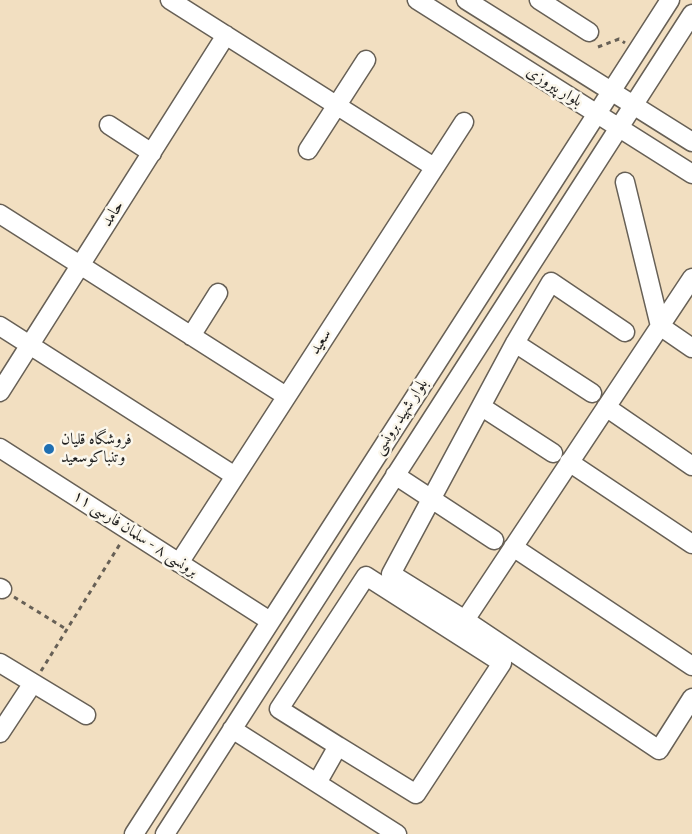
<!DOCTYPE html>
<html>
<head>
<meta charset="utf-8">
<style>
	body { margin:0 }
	canvas { display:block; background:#f2dfc1 }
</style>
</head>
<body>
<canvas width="692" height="834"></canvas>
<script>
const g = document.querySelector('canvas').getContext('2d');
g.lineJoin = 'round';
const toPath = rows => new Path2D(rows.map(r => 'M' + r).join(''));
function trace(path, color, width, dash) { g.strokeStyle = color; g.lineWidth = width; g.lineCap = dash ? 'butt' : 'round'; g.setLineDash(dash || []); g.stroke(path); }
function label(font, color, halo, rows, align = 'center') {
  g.font = font + ' Alegreya,Amiri,serif'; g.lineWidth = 5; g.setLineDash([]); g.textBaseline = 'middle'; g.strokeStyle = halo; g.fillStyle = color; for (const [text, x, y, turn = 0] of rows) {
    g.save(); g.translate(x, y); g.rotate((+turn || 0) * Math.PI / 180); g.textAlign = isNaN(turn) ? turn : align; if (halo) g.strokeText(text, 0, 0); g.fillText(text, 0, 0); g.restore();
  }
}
const path = toPath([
	[598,47,619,39,625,43],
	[14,597,66,629],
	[41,671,120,544]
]);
const minor = toPath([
	[170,0,434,167],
	[417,0,692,174],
	[466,0,692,142],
	[539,0,589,32],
	[109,125,152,153],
	[308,150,366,60],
	[625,182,660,326,692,348],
	[0,214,286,396],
	[0,326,235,476],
	[191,336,218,293],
	[515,343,551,282,625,332],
	[0,392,226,35],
	[592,393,515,343,391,574,465,620,659,750,692,698],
	[482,407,553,453],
	[606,407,692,466],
	[0,448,270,621],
	[569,462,692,544],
	[395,475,494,540],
	[513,547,692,666],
	[179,563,464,122],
	[0,588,2,589],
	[465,620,692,278],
	[0,663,86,715],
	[232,729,397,834],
	[0,733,33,683],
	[317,783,338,746,416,794,502,663,366,576,279,709,338,746],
	[134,834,670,0],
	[165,834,692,14]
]);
const markers = [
	[49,449,6,"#1f6fb2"]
];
const streetNames = [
	["بلوار پیروزی",554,87,32],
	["حامد",113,214,-58],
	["سعید",321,342,-57],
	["بلوار شهید برونسی",401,417,-57],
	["برونسی ۸ - سلمان فارسی ۱۱",135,534,33]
];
const poiNames = [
	["فروشگاه قلیان",61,440],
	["وتنباکوسعید",61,458]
];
trace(minor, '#676056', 21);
trace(path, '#676056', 3, [4.5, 4.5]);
trace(minor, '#fff', 18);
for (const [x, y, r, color] of markers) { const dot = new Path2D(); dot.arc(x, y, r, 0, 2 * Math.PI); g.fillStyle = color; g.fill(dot); trace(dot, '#fbf7ec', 2); }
label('16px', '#1c1c1c', '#fbf7ec', streetNames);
label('16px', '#1c1c1c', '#fbf7ec', poiNames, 'left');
</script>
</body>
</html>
